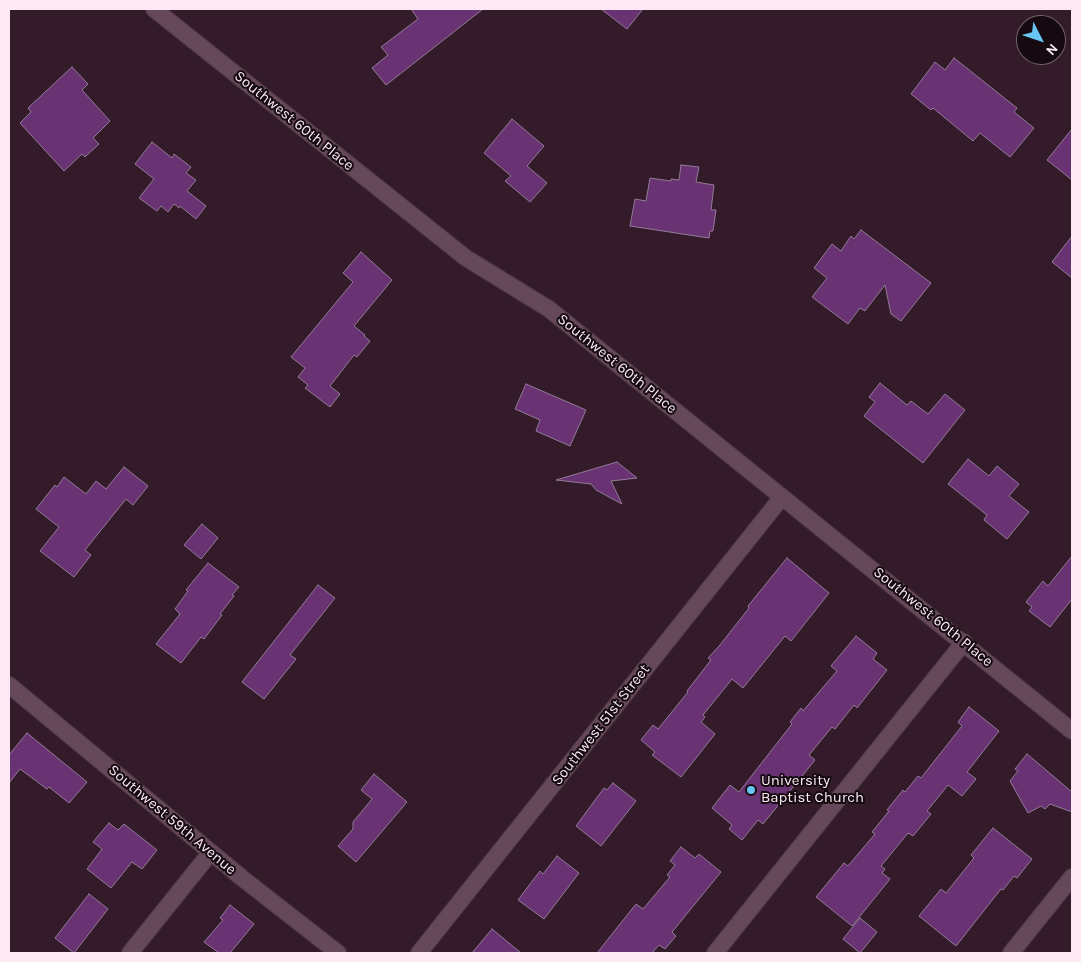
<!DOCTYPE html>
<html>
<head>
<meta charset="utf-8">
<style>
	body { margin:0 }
	#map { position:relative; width:1081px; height:962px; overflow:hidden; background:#341b2a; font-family:Karla,sans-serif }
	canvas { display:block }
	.frame { position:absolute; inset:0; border:10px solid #fce9f3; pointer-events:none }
	.north { position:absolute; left:1016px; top:15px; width:50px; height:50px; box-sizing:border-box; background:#150a10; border:1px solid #71636b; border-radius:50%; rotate:131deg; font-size:14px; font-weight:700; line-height:20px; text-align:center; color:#fce9f3 }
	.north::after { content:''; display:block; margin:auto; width:18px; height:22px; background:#68c4f0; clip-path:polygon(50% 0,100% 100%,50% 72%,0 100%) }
</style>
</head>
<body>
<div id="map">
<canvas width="1081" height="962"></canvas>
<div class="frame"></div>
<div class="north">N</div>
</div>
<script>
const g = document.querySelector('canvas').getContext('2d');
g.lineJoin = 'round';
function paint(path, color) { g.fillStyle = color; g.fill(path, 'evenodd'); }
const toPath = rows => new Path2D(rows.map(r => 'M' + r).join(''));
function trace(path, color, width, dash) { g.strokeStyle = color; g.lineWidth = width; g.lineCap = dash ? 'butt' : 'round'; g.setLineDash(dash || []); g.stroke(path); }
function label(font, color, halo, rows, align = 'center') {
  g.font = font + ' Karla,sans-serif'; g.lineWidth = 4; g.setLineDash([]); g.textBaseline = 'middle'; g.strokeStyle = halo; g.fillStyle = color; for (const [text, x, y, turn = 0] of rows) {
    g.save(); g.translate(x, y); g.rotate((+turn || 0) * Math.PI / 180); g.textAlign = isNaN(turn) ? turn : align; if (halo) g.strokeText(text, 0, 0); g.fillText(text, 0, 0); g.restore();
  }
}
const building = toPath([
	[411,9,483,9,386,85,372,68,388,55,381,47,418,19,411,9],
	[601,9,643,9,627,29,601,9],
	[954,58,1017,108,1014,112,1034,128,1010,157,980,133,973,141,933,108,931,110,911,94,935,62,945,70,954,58],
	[72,67,88,84,82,90,110,121,93,138,99,144,85,157,82,154,64,171,20,123,31,112,28,108,72,67],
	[512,119,544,146,527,166,547,183,530,202,505,181,511,176,484,153,512,119],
	[1072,129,1072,180,1047,160,1072,129],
	[152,142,172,158,174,154,191,167,186,173,196,180,187,191,206,206,196,219,180,206,179,208,174,204,168,212,161,206,157,211,139,198,154,179,135,164,152,142],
	[681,165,699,167,696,182,714,185,711,210,716,210,713,231,710,231,709,238,630,226,635,199,646,201,650,178,671,181,671,179,679,180,681,165],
	[861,230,931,283,901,321,891,314,885,285,865,311,860,308,848,324,812,297,827,278,814,268,832,244,841,251,851,236,854,239,861,230],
	[1072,236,1072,278,1052,262,1072,236],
	[361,252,392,280,354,326,365,335,364,336,370,341,357,357,354,355,330,386,340,394,330,407,305,388,308,385,298,377,305,368,291,357,353,282,343,273,361,252],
	[880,383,907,405,911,401,928,414,945,394,965,410,923,463,864,416,875,402,869,397,880,383],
	[526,384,586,410,570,446,536,431,540,420,515,409,526,384],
	[968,459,989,476,997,466,1019,484,1009,496,1029,512,1007,539,984,520,987,515,948,484,968,459],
	[617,462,637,478,611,481,622,504,596,490,591,484,556,480,617,462],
	[124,467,148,486,133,505,126,499,85,550,91,555,74,577,40,551,59,527,36,509,55,485,57,487,64,477,86,494,96,481,106,489,124,467],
	[202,524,218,538,201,559,184,545,202,524],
	[1072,556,1072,599,1050,627,1029,611,1032,607,1026,602,1043,581,1048,586,1072,556],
	[787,558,829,593,791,641,785,636,743,688,732,679,703,715,705,717,701,722,715,734,681,777,652,755,655,752,641,740,653,725,658,729,688,692,687,691,711,660,708,658,720,645,749,608,748,606,787,558],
	[208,563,239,587,232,595,234,596,220,614,222,615,204,639,201,637,181,663,156,644,180,614,175,609,188,591,186,590,208,563],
	[318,585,335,598,290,655,296,659,264,699,242,682,318,585],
	[856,636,877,653,873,659,887,670,857,708,854,705,835,729,832,727,809,755,815,760,763,824,758,820,742,840,729,829,732,825,712,808,730,785,739,792,792,724,790,722,801,708,803,711,837,671,831,666,856,636],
	[969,707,999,731,967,772,976,779,962,796,948,785,927,811,931,814,913,836,908,833,881,866,885,869,882,873,890,879,852,926,816,897,844,863,848,866,875,834,872,832,889,811,887,810,903,790,905,792,918,776,921,778,962,726,958,722,969,707],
	[27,733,87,782,69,803,49,787,47,789,20,769,9,783,9,755,27,733],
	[1027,754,1072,792,1072,812,1050,804,1045,809,1041,806,1028,813,1010,781,1018,771,1015,769,1027,754],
	[374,774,407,802,356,862,338,846,353,829,353,822,372,799,361,790,374,774],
	[613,783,636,801,601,846,576,826,604,788,607,790,613,783],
	[109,823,118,830,124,824,157,850,142,869,132,862,111,888,87,869,102,849,93,842,109,823],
	[993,828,1032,859,1017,878,1014,876,1003,890,1001,889,956,946,919,916,941,889,946,893,974,858,971,855,993,828],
	[681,847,695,858,699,854,721,872,672,932,676,936,665,949,659,945,652,953,597,953,636,904,643,909,670,877,667,875,675,865,670,861,681,847],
	[557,856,579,873,544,919,518,900,540,871,543,874,557,856],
	[89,894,108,909,74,953,55,938,89,894],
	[230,905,254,924,230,953,219,953,204,942,223,920,220,918,230,905],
	[860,918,877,932,860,953,843,939,860,918],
	[492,929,521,953,472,953,492,929]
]);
const minor = toPath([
	[154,9,466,258,549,309,1072,731],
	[9,685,242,878,338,953],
	[130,953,211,852],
	[419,953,782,497],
	[715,953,964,642],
	[1011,953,1072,877]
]);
const markers = [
	[751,790,5,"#68c4f0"]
];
const streetNames = [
	["Southwest 60th Place",294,121,39],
	["Southwest 60th Place",617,364,39],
	["Southwest 60th Place",933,617,39],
	["Southwest 51st Street",601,725,-52],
	["Southwest 59th Avenue",172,820,40]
];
const poiNames = [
	["University",761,781],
	["Baptist Church",761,798]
];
paint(building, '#693373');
trace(building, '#927b96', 1);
trace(minor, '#4c3744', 18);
trace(minor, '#654859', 16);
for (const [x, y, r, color] of markers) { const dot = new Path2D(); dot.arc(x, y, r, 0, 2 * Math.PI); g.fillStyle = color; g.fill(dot); trace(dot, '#150a10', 2); }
label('15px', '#fce9f3', '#150a10', streetNames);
label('15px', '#fce9f3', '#150a10', poiNames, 'left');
</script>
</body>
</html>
